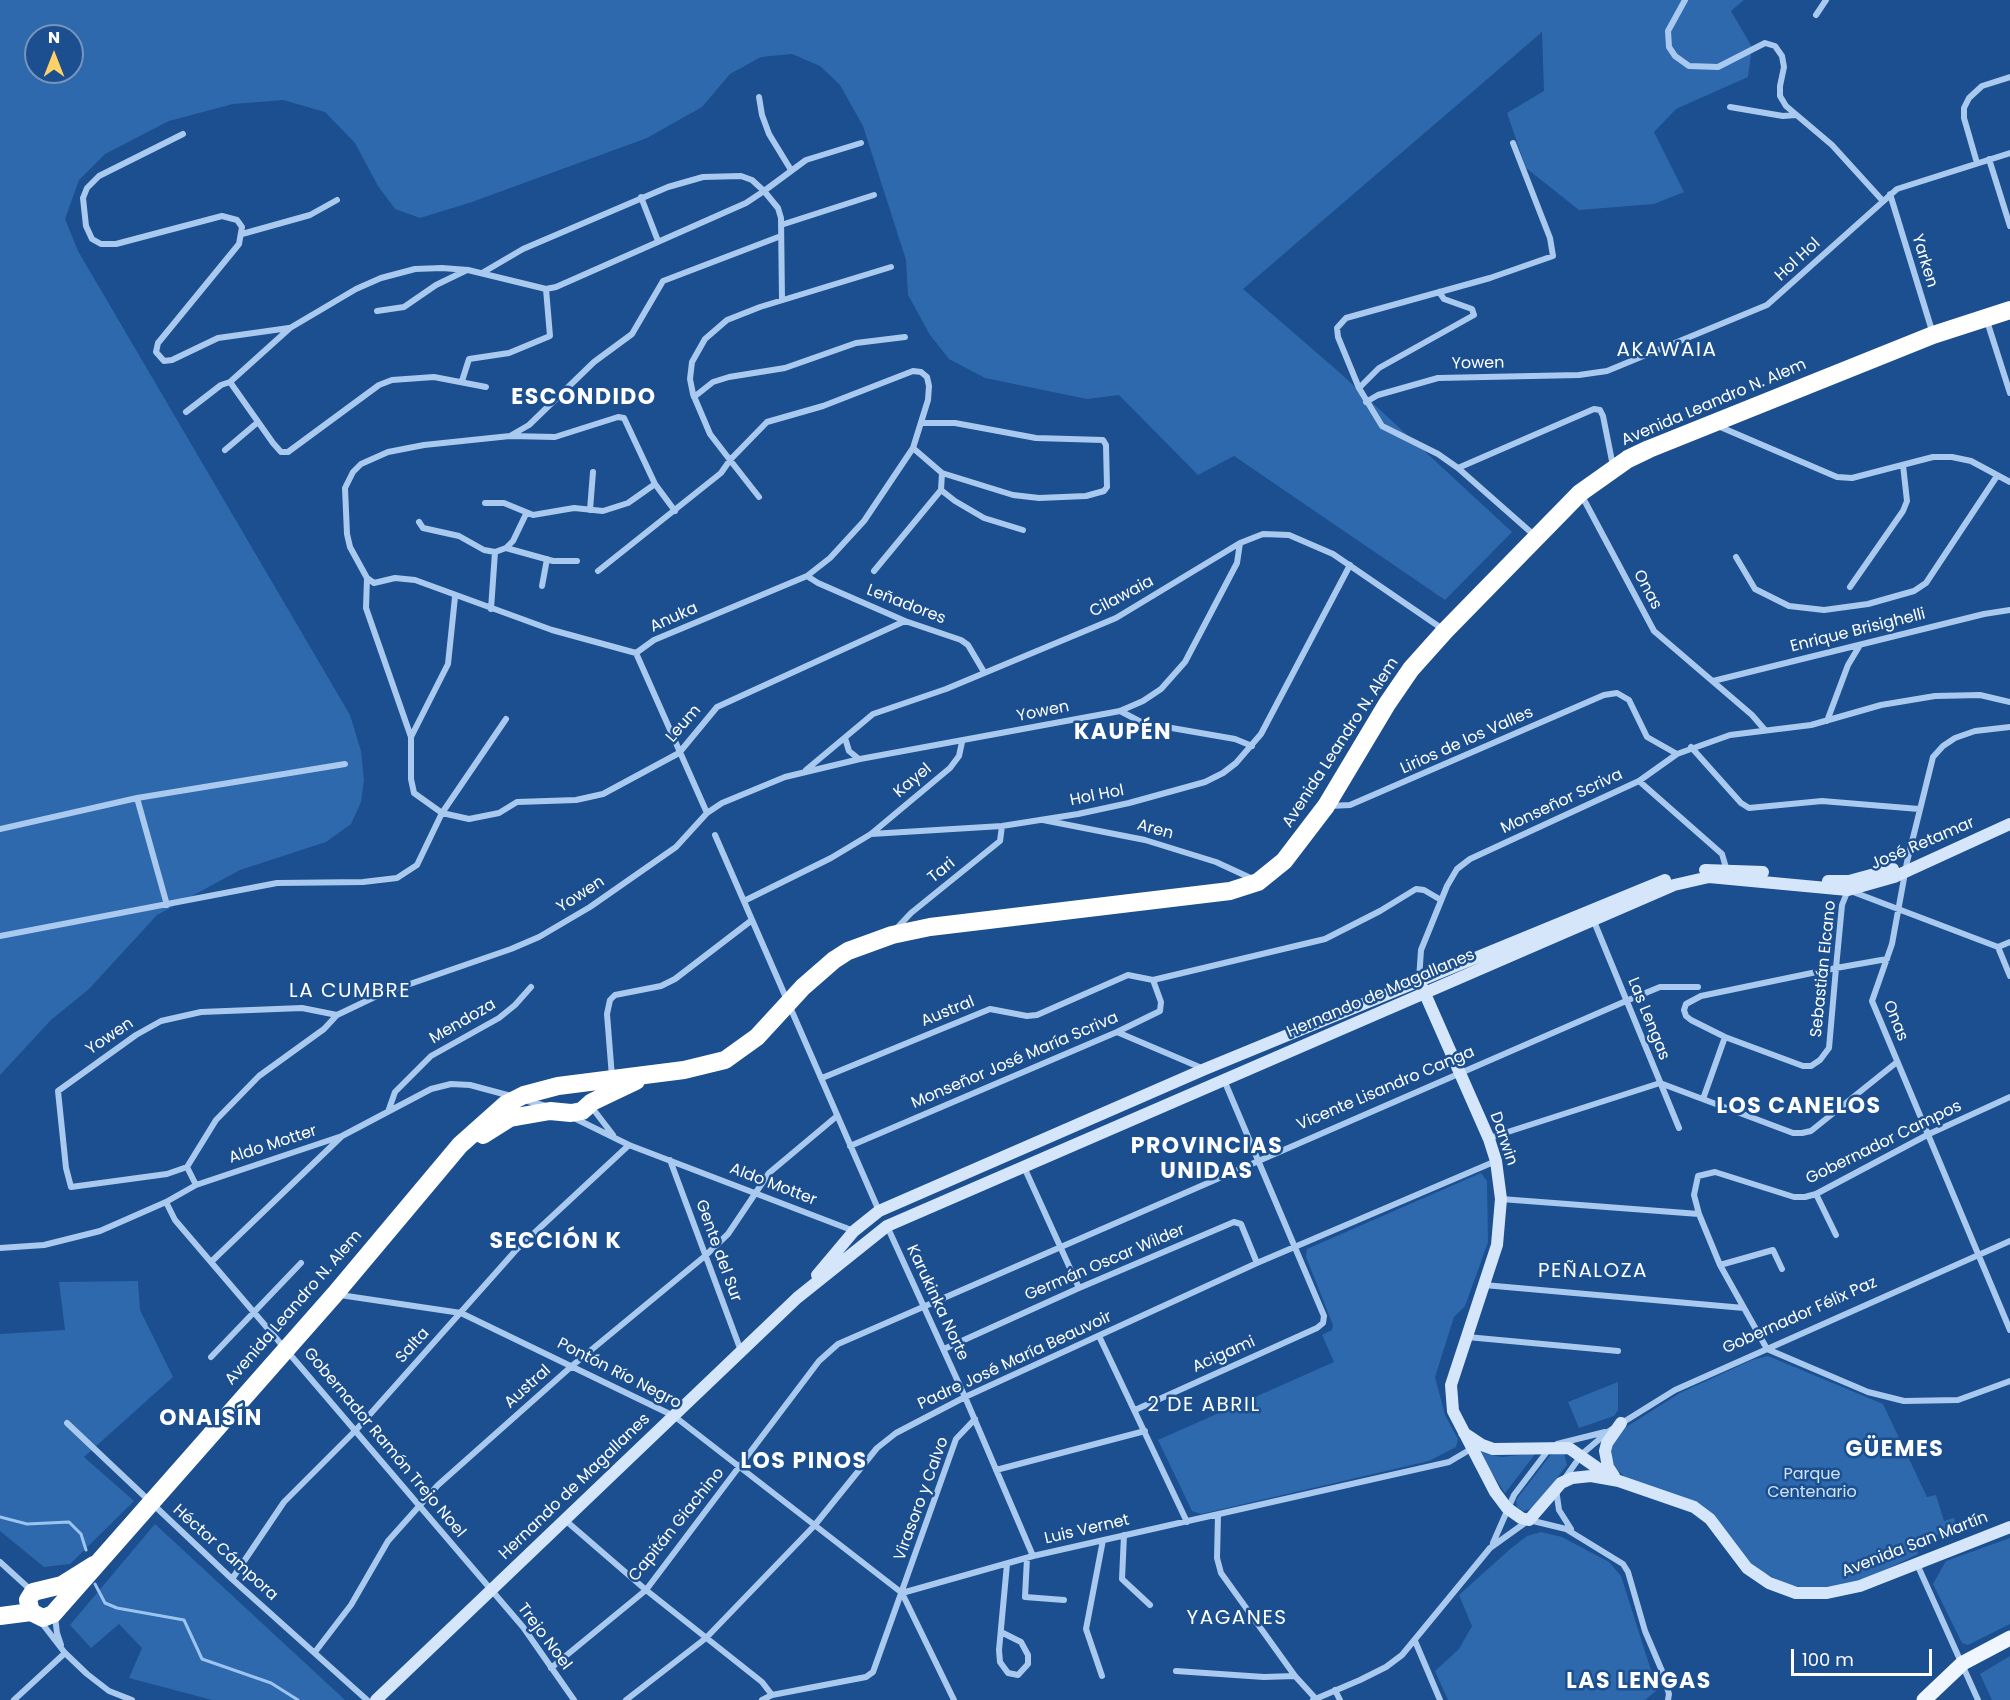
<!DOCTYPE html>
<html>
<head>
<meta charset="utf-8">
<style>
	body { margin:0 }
	#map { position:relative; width:2010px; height:1700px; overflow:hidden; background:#1b4f8f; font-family:Poppins,sans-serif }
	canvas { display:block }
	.north { position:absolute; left:24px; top:24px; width:60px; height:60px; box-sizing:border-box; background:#1b4f8f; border:2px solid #7695bc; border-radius:50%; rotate:0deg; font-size:16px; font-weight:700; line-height:24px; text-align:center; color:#fff }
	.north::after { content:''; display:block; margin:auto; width:21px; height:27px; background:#ffd166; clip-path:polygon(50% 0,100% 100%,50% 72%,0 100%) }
	.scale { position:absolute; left:1791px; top:1649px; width:141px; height:27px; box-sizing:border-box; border:3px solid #fff; border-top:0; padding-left:8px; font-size:18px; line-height:21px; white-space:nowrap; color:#fff; -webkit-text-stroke:4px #1b4f8f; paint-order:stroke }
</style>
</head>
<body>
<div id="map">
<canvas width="2010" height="1700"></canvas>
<div class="north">N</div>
<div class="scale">100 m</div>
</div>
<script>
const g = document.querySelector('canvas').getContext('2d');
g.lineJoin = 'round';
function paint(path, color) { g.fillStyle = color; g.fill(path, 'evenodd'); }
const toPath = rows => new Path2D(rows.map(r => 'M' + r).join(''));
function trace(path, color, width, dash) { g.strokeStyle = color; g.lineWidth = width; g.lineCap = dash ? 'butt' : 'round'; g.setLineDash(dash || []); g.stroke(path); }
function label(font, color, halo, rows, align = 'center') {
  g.font = font + ' Poppins,sans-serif'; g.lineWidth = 5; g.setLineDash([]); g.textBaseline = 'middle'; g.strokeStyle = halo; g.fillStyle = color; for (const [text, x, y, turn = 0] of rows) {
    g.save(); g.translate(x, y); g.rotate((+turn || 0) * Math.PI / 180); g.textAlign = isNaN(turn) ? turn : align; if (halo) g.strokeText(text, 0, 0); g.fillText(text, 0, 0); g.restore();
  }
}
const green = toPath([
	[0,0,1744,0,1731,11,1752,47,1748,77,1676,109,1654,132,1684,192,1654,204,1579,210,1526,168,1507,113,1544,91,1542,32,1243,289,1339,372,1512,532,1445,600,1234,456,1198,475,1119,395,1087,399,985,378,949,359,930,335,908,295,906,260,863,126,840,85,820,66,792,54,761,57,730,74,702,107,647,138,472,202,420,218,395,209,378,186,355,143,325,112,283,100,233,104,169,121,105,154,79,180,65,219,78,251,350,715,361,751,364,780,361,802,351,824,326,842,240,870,157,915,89,989,51,1020,0,1075],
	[36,36,72,36,72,72,36,72],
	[1481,1173,1487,1181,1488,1242,1465,1306,1454,1317,1435,1377,1445,1415,1458,1439,1456,1447,1429,1461,1201,1514,1192,1511,1158,1440,1334,1362,1322,1335,1332,1330,1333,1325,1306,1257,1307,1249],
	[138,1281,140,1310,173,1377,84,1457,134,1501,70,1564,44,1567,0,1531,0,1334,65,1330,59,1282],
	[1768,1356,1883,1404,1927,1497,1936,1495,1944,1521,1954,1518,1957,1528,1915,1543,1918,1554,1864,1580,1843,1586,1810,1588,1790,1586,1753,1567,1716,1518,1627,1479,1613,1466,1611,1447,1623,1429,1680,1393,1752,1360],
	[1618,1382,1618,1410,1614,1416,1579,1428,1568,1402],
	[1475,1448,1487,1454,1502,1457,1536,1453,1505,1493],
	[1552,1453,1564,1453,1567,1465,1534,1508,1523,1511,1517,1507,1516,1500],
	[155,1524,345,1700,212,1700,129,1678,142,1648,119,1624,91,1648,70,1625],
	[1541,1532,1562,1537,1609,1562,1621,1576,1656,1686,1656,1691,1645,1700,1448,1700,1435,1671,1459,1649,1472,1626,1459,1595,1509,1550,1527,1536],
	[2010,1538,2010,1624,1968,1645,1962,1643,1933,1584,1946,1561],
	[2010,1656,2010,1700,1992,1700,1980,1674]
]);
const stream = toPath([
	[0,1517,27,1524,69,1522,81,1534,86,1550],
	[95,1584,105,1603,117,1608,184,1620,202,1659,271,1683,298,1700]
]);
const street = toPath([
	[1685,0,1668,31,1669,47,1675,56,1689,66,1718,67,1765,43,1775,46,1782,56,1784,67,1780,86,1780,96,1786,106,1832,145,1882,200],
	[1816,15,1826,0],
	[759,97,762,115,769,134,791,170],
	[1730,107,1783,116,1796,115],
	[183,134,99,176,87,188,83,198,86,226,92,239,101,244,116,244,222,216,237,220,242,227,239,244,158,343,156,352,164,361,172,360,218,338,289,328],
	[1513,143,1550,238,1553,256,1490,278,1346,318,1337,328,1338,337,1359,388,1382,426,1438,454,1458,468,1534,535],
	[1989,159,2010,226],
	[1977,163,1964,118,1964,108,1969,98,1982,86,2010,77],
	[1890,194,1933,334],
	[641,197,658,241],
	[781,225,874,195],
	[242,234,310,215,337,200],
	[482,273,523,249,668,187,703,177,741,176,752,180,764,191,806,160,861,143],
	[377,311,404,307,436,285,467,270],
	[1987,321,2010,393],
	[462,381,469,359,509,353,550,336,546,289],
	[230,382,273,443,281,452,288,452,379,385,392,380,434,377,486,387],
	[1359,388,1379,368,1474,315,1472,309,1444,299,1439,292],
	[694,397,713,382,729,377,785,368,856,343,905,337],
	[1366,402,1378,395,1438,378,1579,375,1607,371,1767,305,1897,189,2010,153],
	[186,412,221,385,230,382,290,328,356,289,381,278,415,269,442,268,468,270,546,289,556,287,746,203,764,191,778,208,781,218,782,300],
	[1718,426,1837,477,1852,478,1933,457,1952,457,1971,461,2010,482],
	[913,448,942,473,1013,495,1039,498,1086,496,1104,491,1107,487,1106,445,1103,440,1036,438,955,423,922,423],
	[225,450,258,422],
	[1458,468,1594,409,1600,410,1603,416,1613,466],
	[942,473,941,490,955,501,984,518,1023,530],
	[655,484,675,511],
	[1582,496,1654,631,1752,715,1765,730],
	[485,503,504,503,533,515,574,508,603,511,628,503,655,484,624,418,618,417,555,437,510,436],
	[590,510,593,472],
	[419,522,423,528,459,536,484,550,495,552,506,548,553,561,577,561],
	[506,548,513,541,526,514],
	[1736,557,1755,589,1789,606,1824,610,1868,604,1914,591,1926,583,1997,476],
	[598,571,721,473,730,460,759,497],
	[874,571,941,490],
	[807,576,818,583,905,621,961,640,968,645,984,672],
	[367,578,374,583,395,578,415,580,552,630,636,653,654,640,807,576,830,558,864,521,913,448,928,400,929,386,927,377,921,372,913,371,823,406,767,422,730,460,710,434,693,394,690,379,692,362,705,339,727,320,760,307,891,267],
	[542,586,547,559],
	[1850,587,1903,511,1907,501,1903,465],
	[455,597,448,664,411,737,411,779,414,793,442,813,469,819,499,813,517,802,576,800,603,794,679,753,717,707,905,621],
	[491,609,495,552],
	[636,653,707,813],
	[1713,681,1984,614,2010,610],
	[1120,711,1143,723,1235,739,1252,746],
	[1827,721,1848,665,1860,645],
	[2010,727,1975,731,1955,738,1943,746,1933,757,1907,862,1892,944,1872,1001,2010,1330],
	[411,737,366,608,367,578,350,547,347,534,345,488,353,472,361,464,388,452,424,445,510,436,529,425,594,362,632,334,663,281,781,236],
	[845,738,849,751,859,759],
	[1691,747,1741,803,1749,808,1822,801,1919,809],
	[806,770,873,714,946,689,1116,618,1240,543,1263,534,1289,535,1333,554,1444,630],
	[1639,781,1722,854,1727,871],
	[137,798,167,905],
	[1329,806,1350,805,1604,695,1617,693,1629,700,1647,737,1677,754],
	[1043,820,1145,840,1216,862,1255,880],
	[0,829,137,798,345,764],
	[871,834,1002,826,1078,814,1129,803,1205,782,1223,773,1236,763,1261,734,1350,565],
	[715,835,879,1211],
	[744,901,831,858,871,834,950,768,959,756,962,742],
	[1593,919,1679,1128],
	[896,929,911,913,1000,841,1002,826],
	[0,936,277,883,363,882,397,878,417,865,442,813,506,719],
	[1998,947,2010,976],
	[1887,959,1836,968,1701,996,1686,1004,1684,1010,1686,1016,1691,1020,1725,1037,1803,1066,1811,1066,1820,1060,1829,1048,1836,968,1842,905,1848,890,1998,947,2010,942],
	[1419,980,1421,950,1447,886,1457,869,1470,859,1639,781,1677,754,1730,735,1811,725,1881,705,1935,696,1980,695,2010,702],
	[1117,1032,1204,1069],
	[612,1077,607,1014,610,1000,615,995,661,986,675,979,752,920],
	[822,1078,990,1009,1027,1016,1037,1015,1128,975,1153,980,1325,939,1380,911,1416,889,1424,890,1441,900],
	[1703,1099,1725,1037],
	[524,1100,546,1106],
	[590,1105,613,1135],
	[389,1109,395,1092,431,1056,499,1018,515,1005,531,987],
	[574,1118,629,1145,854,1231],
	[1489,1138,1660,1083,1793,1133,1802,1133,1811,1131,1897,1062],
	[850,1146,1117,1032,1160,1011,1161,1002,1153,980],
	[670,1160,741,1351],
	[187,1167,167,1174,71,1187,66,1168,58,1091,136,1035,161,1021,201,1012,302,1008,337,1015,381,994,511,949,539,937,590,907,676,847,707,813,722,803,785,777,860,759,1120,711,1143,701,1161,689,1185,662,1237,563,1240,543],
	[1024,1167,1079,1288],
	[196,1185,187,1167,216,1120,259,1076,324,1029,337,1015],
	[1816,1194,1836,1235],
	[1501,1199,1699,1214],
	[166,1202,175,1220,523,1627,574,1700],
	[887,1226,965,1397,1033,1556],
	[0,1248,44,1245,100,1231,166,1202,196,1185,342,1136,431,1089,451,1084,470,1085,511,1096],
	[212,1261,341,1137],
	[1720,1265,1773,1250,1782,1269],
	[1484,1285,1744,1308],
	[340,1295,461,1313,674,1416,902,1593,954,1700],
	[1099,1336,1187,1522],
	[1467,1337,1618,1351],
	[944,1349,1079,1288,1234,1222,1241,1224,1257,1263],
	[1767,1349,1720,1265,1699,1214,1694,1195,1698,1176,1715,1172,1794,1197,1805,1197,1816,1194,1929,1134,2010,1097],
	[1767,1349,1868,1392,1904,1401,1958,1400,2010,1381],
	[211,1357,301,1263],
	[1135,1410,1317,1328,1323,1323,1324,1316,1224,1080],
	[67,1423,232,1579,367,1700],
	[1557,1444,1605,1432],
	[996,1470,1145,1431],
	[1565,1478,1582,1454,1609,1431,1675,1390,2010,1241],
	[1556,1489,1559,1510,1571,1529],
	[1218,1515,1217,1558,1221,1573,1295,1676,1316,1699],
	[565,1520,646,1590,762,1682,772,1695],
	[1124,1535,1122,1579,1150,1605],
	[1493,1543,1514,1495,1549,1449],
	[1027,1558,1025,1597,1064,1600],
	[0,1562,33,1592],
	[1917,1564,1978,1700],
	[232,1579,284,1502,356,1430,517,1249,629,1145],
	[902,1593,1033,1556,1449,1462,1471,1449],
	[55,1617,57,1633,61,1645],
	[41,1622,65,1653,87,1674,109,1691,132,1700],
	[1001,1632,1021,1642,1028,1655,1028,1664,1018,1675,1008,1673,1000,1662,999,1650,1007,1564],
	[1415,1641,1440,1700],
	[315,1652,351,1605,388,1541,438,1485,573,1365,705,1256,728,1234,769,1173,837,1116],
	[551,1668,646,1590,819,1361,838,1344,1626,1001,1660,987,1698,987],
	[1176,1671,1264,1677,1295,1676],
	[1102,1676,1086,1629,1103,1540],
	[1335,1690,1340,1700],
	[14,1700,65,1653],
	[626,1700,706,1638,814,1526,877,1448,896,1433,965,1397,1257,1263,1496,1161],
	[762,1700,772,1695,866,1677,873,1672,956,1439,975,1419],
	[1313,1700,1360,1680,1386,1667,1402,1655,1490,1548,1529,1520,1566,1529,1623,1564,1628,1572,1645,1631,1662,1671,1669,1694,1668,1700]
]);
const secondary = toPath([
	[1705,870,1763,872],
	[1828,881,1849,881,1893,869],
	[1422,987,1489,1139,1496,1161,1501,1199,1497,1245,1451,1385,1453,1411,1495,1492,1507,1508,1521,1518,1529,1520,1561,1483,1572,1478,1591,1476,1619,1481],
	[817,1275,854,1231,879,1211,1205,1069,1665,880],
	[1464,1433,1482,1445,1493,1449,1569,1448,1613,1479,1694,1507,1710,1519,1747,1568,1769,1583,1796,1593,1827,1593,1860,1586,2010,1527],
	[1614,1476,1608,1467,1605,1451,1607,1443,1621,1423],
	[376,1700,797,1298,887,1226,1674,885,1709,877,1848,890,1894,877,2010,824]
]);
const primary = toPath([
	[1924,1700,1963,1663,2010,1638]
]);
const highway = toPath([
	[483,1135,510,1118,550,1111,571,1113,582,1111,592,1102,636,1081],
	[94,1565,62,1585,33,1592,28,1600,31,1612,43,1618,53,1614,335,1294,460,1145,506,1104,524,1095,558,1086,684,1070,725,1060,757,1037,803,987,834,960,848,951,892,935,930,927,1230,891,1258,882,1284,861,1326,806,1387,704,1411,669,1445,631,1580,493,1628,459,1649,449,1933,335,2010,310],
	[0,1616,31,1612]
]);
const streetNames = [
	["Hol Hol",1798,260,-43],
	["Yarken",1924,261,73],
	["Yowen",1478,364,-1],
	["Avenida Leandro N. Alem",1714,403,-23],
	["Onas",1647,590,62],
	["Cilawaia",1122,597,-28],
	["Leñadores",906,605,21],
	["Anuka",674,618,-24],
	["Enrique Brisighelli",1858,631,-14],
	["Yowen",1043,712,-11],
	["Leum",684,724,-49],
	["Lirios de los Valles",1467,741,-24],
	["Avenida Leandro N. Alem",1341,743,-57],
	["Kayel",913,781,-40],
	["Hol Hol",1097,796,-11],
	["Monseñor Scriva",1562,802,-25],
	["Aren",1155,830,15],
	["José Retamar",1923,844,-23],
	["Tari",942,871,-39],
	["Yowen",581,895,-33],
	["Sebastián Elcano",1824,969,-84],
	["Hernando de Magallanes",1381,994,-23],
	["Austral",948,1012,-22],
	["Las Lengas",1648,1019,68],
	["Onas",1895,1021,68],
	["Mendoza",463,1022,-30],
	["Yowen",110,1037,-34],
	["Monseñor José María Scriva",1015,1061,-23],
	["Vicente Lisandro Canga",1386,1089,-23],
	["Darwin",1503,1139,71],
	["Gobernador Campos",1884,1143,-26],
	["Aldo Motter",273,1145,-18],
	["Aldo Motter",773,1185,21],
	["Gente del Sur",718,1251,70],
	["Germán Oscar Wilder",1105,1263,-23],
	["Karukinka Norte",937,1303,65],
	["Avenida Leandro N. Alem",294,1308,-49],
	["Gobernador Félix Paz",1800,1316,-24],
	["Salta",413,1346,-48],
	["Acigami",1224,1355,-24],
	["Padre José María Beauvoir",1015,1361,-25],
	["Pontón Río Negro",619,1374,27],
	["Austral",528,1387,-42],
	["Gobernador Ramón Trejo Noel",384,1443,50],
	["Hernando de Magallanes",575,1487,-44],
	["Virasoro y Calvo",922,1499,-70],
	["Capitán Giachino",677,1525,-51],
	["Luis Vernet",1087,1530,-13],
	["Avenida San Martín",1915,1545,-21],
	["Héctor Cámpora",225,1553,42],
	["Trejo Noel",544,1637,53]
];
const parkNames = [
	["Parque",1812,1475],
	["Centenario",1812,1493]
];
const quarterNames = [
	["AKAWAIA",1667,351],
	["LA CUMBRE",350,992],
	["PEÑALOZA",1593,1272],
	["2 DE ABRIL",1204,1406],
	["YAGANES",1237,1619]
];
const districtNames = [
	["ESCONDIDO",584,398],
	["KAUPÉN",1123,733],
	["LOS CANELOS",1799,1107],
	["PROVINCIAS",1207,1147],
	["UNIDAS",1207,1172],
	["SECCIÓN K",556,1242],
	["ONAISÍN",211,1419],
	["GÜEMES",1895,1450],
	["LOS PINOS",804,1462],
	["LAS LENGAS",1639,1682]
];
paint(green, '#2e69ad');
trace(stream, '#9cc4f0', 3);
trace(street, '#a9c9ee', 6);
trace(secondary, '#d6e6fa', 12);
trace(primary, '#f0f6ff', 15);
trace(highway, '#fff', 18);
label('16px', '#fff', '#1b4f8f', streetNames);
label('16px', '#cfe3fa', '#1b4f8f', parkNames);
g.letterSpacing = '1.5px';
label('20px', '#fff', '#1b4f8f', quarterNames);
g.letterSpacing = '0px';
g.letterSpacing = '1.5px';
label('bold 22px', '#fff', '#1b4f8f', districtNames);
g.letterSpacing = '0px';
</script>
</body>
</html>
